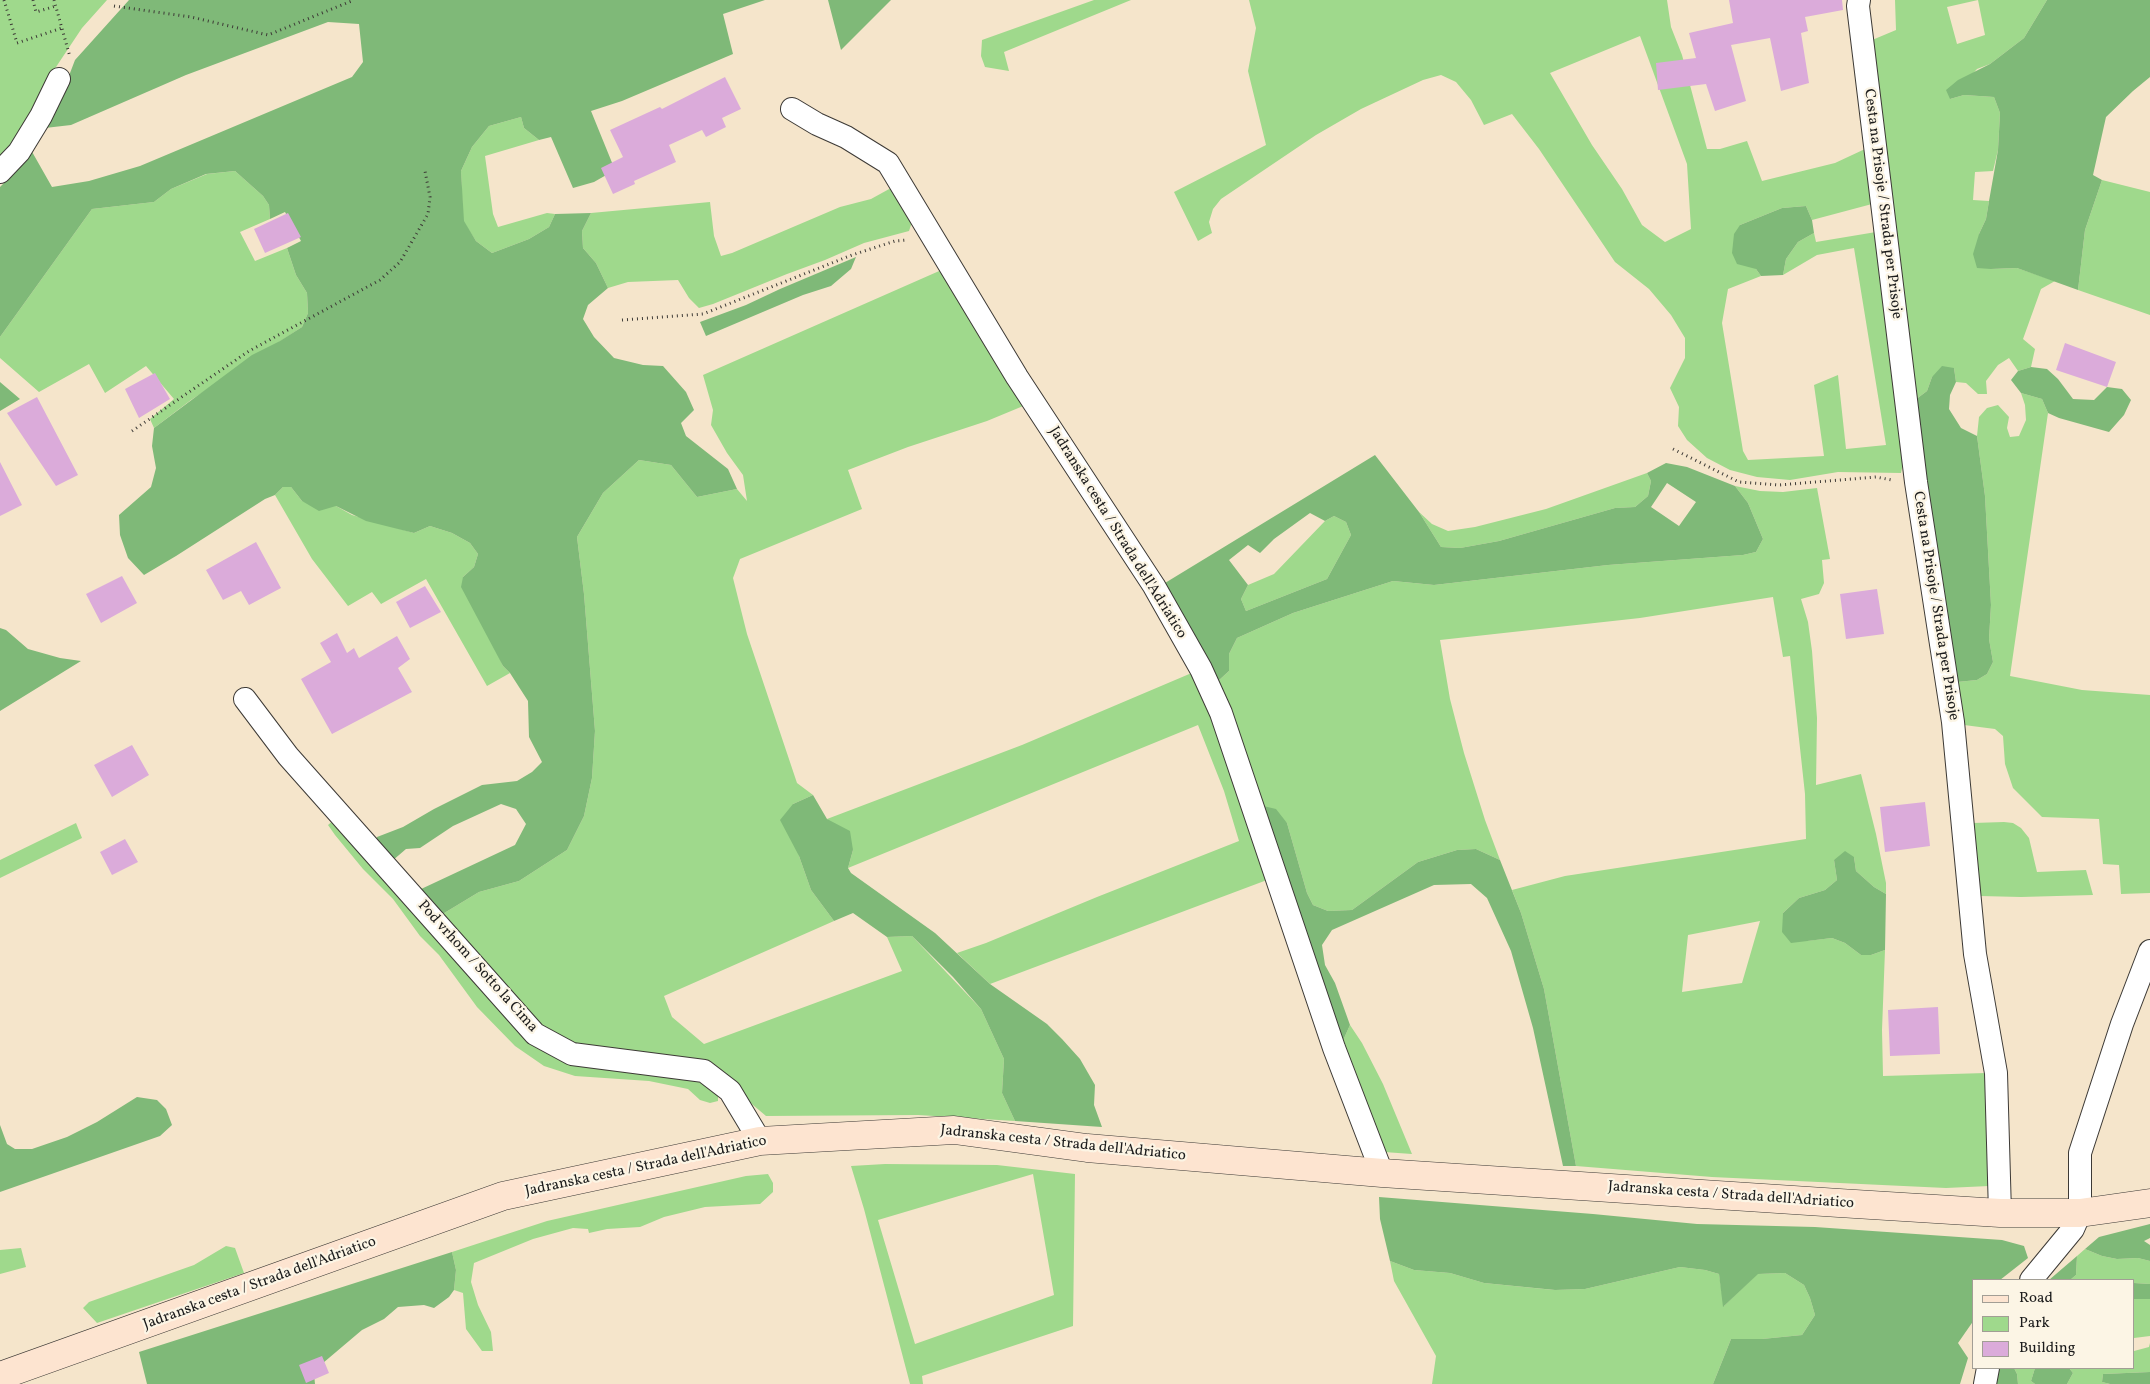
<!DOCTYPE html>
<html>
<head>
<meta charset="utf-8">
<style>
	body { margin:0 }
	#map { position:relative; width:2150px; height:1384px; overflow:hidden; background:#f5e5cb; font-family:Vollkorn,serif }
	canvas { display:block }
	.legend { position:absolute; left:1972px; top:1279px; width:162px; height:90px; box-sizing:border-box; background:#fcf5e5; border:1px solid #a29e95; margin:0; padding:6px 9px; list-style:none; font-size:15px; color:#1c1c1c }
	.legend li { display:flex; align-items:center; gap:10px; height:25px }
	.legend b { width:25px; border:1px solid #a29e95 }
</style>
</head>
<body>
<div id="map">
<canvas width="2150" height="1384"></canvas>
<ul class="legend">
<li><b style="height:6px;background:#fde4d0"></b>Road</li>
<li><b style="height:14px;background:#9fd98c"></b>Park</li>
<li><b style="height:14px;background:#dbabda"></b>Building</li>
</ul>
</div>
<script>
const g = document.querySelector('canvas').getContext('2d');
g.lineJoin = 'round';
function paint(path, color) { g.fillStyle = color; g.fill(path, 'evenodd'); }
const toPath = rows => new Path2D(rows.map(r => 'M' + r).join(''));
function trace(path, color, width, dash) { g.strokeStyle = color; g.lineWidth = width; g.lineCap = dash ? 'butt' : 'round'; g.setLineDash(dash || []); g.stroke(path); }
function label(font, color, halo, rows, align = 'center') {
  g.font = font + ' Vollkorn,serif'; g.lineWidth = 4.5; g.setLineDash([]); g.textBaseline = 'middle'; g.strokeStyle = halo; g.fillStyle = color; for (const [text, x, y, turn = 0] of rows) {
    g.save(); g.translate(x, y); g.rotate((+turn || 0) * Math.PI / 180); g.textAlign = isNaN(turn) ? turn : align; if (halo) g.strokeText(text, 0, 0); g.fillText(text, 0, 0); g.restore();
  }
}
const green = toPath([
	[0,0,107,0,82,28,56,67,14,146,0,160],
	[1094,0,1131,0,1004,52,1009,71,985,67,981,56,982,40],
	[1249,0,1667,0,1671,27,1682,55,1707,149,1720,149,1747,141,1762,181,1835,163,1865,149,1872,204,1812,220,1806,206,1782,208,1740,225,1756,269,1761,276,1728,289,1722,323,1743,451,1748,460,1824,456,1814,385,1838,375,1846,449,1886,445,1854,248,1817,255,1783,275,1786,259,1798,242,1814,233,1816,242,1876,232,1905,454,1901,473,1838,472,1790,480,1757,477,1730,470,1707,458,1687,440,1678,426,1679,407,1670,388,1685,358,1685,338,1671,315,1649,289,1615,262,1539,149,1512,114,1484,125,1471,100,1456,82,1441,75,1423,80,1361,109,1316,135,1221,199,1213,209,1209,222,1212,233,1198,241,1174,192,1266,145,1248,71,1256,28],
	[1640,36,1687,164,1691,229,1665,242,1642,225,1622,189,1592,145,1550,73],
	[1895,0,1978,0,1947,7,1957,44,1985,35,1978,0,2047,0,2024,38,1990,64,1977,69,1950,99,1964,95,1994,97,2000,113,1998,150,1993,171,1975,172,1973,200,1989,201,1986,219,1979,234,1991,269,2017,268,2055,281,2041,289,2023,339,2035,349,2031,367,2018,371,2009,358,1998,365,1986,381,1987,394,1978,394,1966,383,1956,382,1954,368,1932,377,1927,391,1915,400,1865,43,1896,30],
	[521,117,524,128,539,140,485,156,493,214,498,227,547,213,555,214,549,227,529,239,492,253,476,241,463,221,461,171,472,147,489,126],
	[235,171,263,196,269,205,270,219,240,232,255,261,287,248,296,275,307,293,308,313,302,327,191,400,154,428,150,419,174,399,146,366,105,393,89,364,39,392,0,358,0,337,92,209,154,202,171,189,207,174],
	[2102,180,2150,192,2150,315,2078,290,2085,230],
	[891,188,912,222,909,231,864,243,825,260,787,274,713,304,699,308,689,298,678,280,628,282,608,288,596,263,583,248,582,231,591,213,710,202,714,236,721,256,732,253,840,207,871,199],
	[946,268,1028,404,987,421,908,447,848,470,862,509,740,559,733,578,747,634,797,783,813,795,793,804,799,856,811,890,834,921,664,996,672,1017,704,1044,902,971,887,937,912,936,981,1009,1004,1059,1002,1093,1015,1121,918,1115,766,1116,740,1094,727,1077,577,1048,537,1023,441,915,479,892,519,881,567,850,584,816,592,778,595,731,584,594,577,537,603,493,639,460,671,465,697,497,737,489,747,501,743,475,727,453,711,425,713,410,703,375],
	[2021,393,2042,399,2048,413,2010,676,2082,690,2150,695,2150,893,2121,894,2119,865,2103,864,2099,819,2042,817,2013,788,2005,764,2003,736,1995,729,1964,725,1957,682,1977,680,1987,674,1993,662,1989,639,1991,605,1985,496,1977,436,1979,417,1987,408,1998,405,2009,417,2007,428,2010,437,2019,436,2026,420,2025,405],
	[1647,473,1651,481,1648,496,1635,507,1615,508,1499,541,1460,548,1441,547,1419,512,1432,524,1448,531,1475,527,1546,509],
	[1735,486,1760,491,1783,492,1817,488,1830,559,1822,560,1824,583,1819,594,1801,599,1808,622,1812,651,1817,718,1816,785,1861,774,1876,834,1886,883,1886,894,1874,887,1856,871,1854,857,1834,860,1837,880,1825,890,1799,898,1783,913,1806,941,1832,938,1845,943,1861,955,1871,955,1885,950,1882,1030,1883,1076,1986,1073,1989,1186,1946,1188,1712,1177,1576,1166,1544,989,1521,913,1512,890,1565,876,1806,839,1805,794,1790,656,1783,657,1773,597,1640,618,1440,640,1450,699,1464,753,1485,820,1500,860,1476,849,1457,850,1418,862,1352,910,1328,911,1313,905,1307,893,1287,823,1259,805,1217,682,1229,671,1229,654,1237,638,1293,613,1393,581,1434,585,1608,565,1743,555,1756,552,1763,539,1748,503],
	[1760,921,1742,983,1682,992,1688,935],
	[283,487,291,487,302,501,336,506,352,515,414,533,430,526,452,533,470,543,478,554,474,567,463,577,503,666,510,673,487,686,426,579,381,604,372,592,348,606,312,559,275,495],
	[1334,516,1346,522,1351,535,1327,579,1246,611,1241,599,1248,585,1274,574,1325,521],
	[1194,672,1204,691,1267,880,990,984,957,953,986,943,1097,897,1239,841,1224,791,1198,725,848,868,853,850,827,819,1022,745],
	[336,818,535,1043,695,1079,718,1095,718,1101,710,1103,700,1100,688,1089,649,1081,575,1076,544,1066,515,1046,477,1007,439,955,420,936,393,899,363,869,335,835,328,825],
	[2004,822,2013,823,2021,828,2029,838,2037,872,2086,870,2093,895,2021,897,1980,896,1973,823],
	[76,823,82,838,0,878,0,860],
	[1350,1025,1362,1043,1383,1084,1412,1154,1384,1152,1341,1045],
	[885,1164,997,1165,1075,1174,1073,1326,922,1376,923,1384,910,1384,864,1209,851,1166],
	[1033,1174,1054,1295,915,1344,878,1220],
	[768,1174,773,1183,773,1192,760,1204,705,1207,664,1217,640,1227,607,1229,589,1233,588,1229,573,1228,533,1239,474,1263,471,1282,478,1305,491,1332,493,1351,482,1351,466,1329,463,1293,454,1290,456,1270,452,1252,547,1221,746,1176],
	[226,1246,235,1248,244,1273,97,1323,83,1308,89,1302,194,1265],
	[21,1248,26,1267,0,1274,0,1250],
	[2085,1249,2102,1256,2117,1259,2138,1258,2150,1261,2150,1284,2134,1283,2134,1280,2109,1279,2070,1280,2076,1275,2077,1256],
	[1390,1261,1414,1270,1450,1273,1484,1283,1554,1290,1585,1289,1680,1267,1705,1270,1719,1274,1724,1306,1757,1274,1785,1273,1804,1285,1810,1298,1815,1315,1802,1335,1762,1339,1731,1339,1713,1384,1432,1384,1436,1356,1394,1281],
	[2134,1299,2150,1299,2150,1336,2134,1338],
	[2150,1343,2150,1372,2103,1374,2102,1382,2110,1384,2067,1384,2073,1373,2069,1368,2134,1368,2134,1351,2149,1347],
	[2014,1368,2035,1368,2031,1381,2035,1384,2018,1384,2017,1374]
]);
const forest = toPath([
	[129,0,765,0,723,14,733,54,622,101,591,111,615,170,594,182,573,188,551,137,539,140,524,128,521,117,489,126,472,147,461,171,464,221,476,241,492,253,529,239,549,227,555,214,591,213,582,231,583,248,596,263,608,288,588,305,583,319,594,337,614,358,643,365,663,366,686,392,694,410,681,423,686,436,728,469,737,489,697,497,671,465,639,460,603,493,577,537,584,594,595,731,592,778,584,816,567,850,519,881,479,892,441,915,419,890,515,845,526,824,516,809,501,804,453,826,420,848,406,849,392,861,375,841,377,837,403,827,434,809,482,785,517,781,532,772,542,762,529,737,528,701,510,673,503,666,461,587,463,577,474,567,478,554,470,543,452,533,430,526,414,533,366,521,336,506,319,511,302,501,291,487,283,487,275,495,265,499,176,556,144,575,128,558,120,535,119,515,151,487,156,468,152,446,154,428,252,355,280,341,302,327,308,313,307,293,296,275,287,248,301,241,285,212,270,219,269,205,263,196,235,171,206,174,171,189,154,202,92,209,0,337,0,187,22,165,31,150,52,187,89,181,140,166,352,77,363,62,359,24,328,22,186,75,71,125,45,128,62,94,75,60],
	[828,0,891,0,841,50],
	[2047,0,2150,0,2150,77,2133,91,2106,117,2093,175,2102,180,2085,230,2078,290,2017,268,1991,269,1977,268,1973,254,1979,234,1986,219,1989,201,1998,150,2000,113,1994,97,1964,95,1950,99,1946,90,1958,80,1990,64,2024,38],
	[1806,206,1812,220,1814,233,1798,242,1786,259,1783,275,1761,276,1756,269,1737,264,1732,253,1734,234,1740,225,1782,208],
	[856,257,851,269,831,286,803,295,706,336,700,322,746,305,780,289],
	[1942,366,1954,368,1956,382,1950,395,1949,409,1961,428,1977,436,1985,496,1991,605,1989,639,1993,662,1987,674,1977,680,1957,682,1915,400,1927,391,1932,377],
	[2031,367,2047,369,2058,379,2073,399,2094,400,2107,387,2122,389,2131,400,2124,415,2109,432,2059,418,2048,413,2042,399,2021,393,2011,380,2018,371],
	[0,382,20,399,0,411],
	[1375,455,1419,512,1441,547,1460,548,1499,541,1615,508,1635,507,1648,496,1651,481,1647,473,1666,463,1687,467,1735,486,1748,503,1763,539,1756,552,1743,555,1608,565,1434,585,1393,581,1293,613,1237,638,1229,654,1229,671,1217,682,1165,583],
	[1667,483,1696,502,1679,526,1651,507],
	[1310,513,1325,521,1334,516,1346,522,1351,535,1327,579,1246,611,1241,599,1248,585,1229,560,1248,545,1260,553,1274,539],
	[0,628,6,630,28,649,60,658,81,661,0,711],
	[813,795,827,819,850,831,853,850,848,868,851,873,935,933,990,984,1047,1024,1062,1039,1080,1059,1095,1085,1094,1105,1102,1127,1015,1121,1002,1093,1004,1059,981,1009,953,977,912,936,887,937,853,913,834,921,811,890,799,856,780,820,793,804],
	[1259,805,1276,809,1287,823,1307,893,1313,905,1328,911,1352,910,1418,862,1457,850,1476,849,1500,860,1521,913,1544,989,1576,1166,1563,1166,1533,1028,1511,951,1487,898,1471,884,1434,885,1332,930,1322,945,1325,965,1335,983,1350,1025,1341,1045],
	[1845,851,1854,857,1856,871,1874,887,1886,894,1885,950,1871,955,1861,955,1845,943,1832,938,1791,943,1782,932,1783,913,1799,898,1825,890,1837,880,1834,860],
	[137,1097,157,1100,166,1109,172,1125,160,1136,0,1192,0,1125,7,1144,15,1149,32,1149,67,1137,97,1122],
	[1379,1197,1593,1214,1697,1224,1815,1227,2002,1240,2024,1246,2028,1258,2000,1280,1974,1280,1974,1320,1958,1343,1968,1358,1960,1384,1713,1384,1731,1339,1762,1339,1802,1335,1815,1315,1810,1298,1804,1285,1785,1273,1758,1274,1723,1307,1719,1274,1705,1270,1680,1267,1585,1289,1555,1290,1484,1283,1450,1273,1414,1270,1390,1261,1380,1219],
	[2150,1224,2150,1238,2144,1241,2150,1245,2150,1261,2138,1258,2117,1259,2102,1256,2085,1249,2099,1237],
	[452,1252,456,1270,454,1290,449,1297,434,1308,424,1305,398,1307,384,1319,362,1330,323,1363,314,1374,315,1384,147,1384,139,1352],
	[2077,1256,2076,1275,2070,1280,2049,1280],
	[2134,1283,2150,1284,2150,1299,2134,1299],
	[1999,1368,2014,1368,2017,1374,2018,1384,1996,1384],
	[2035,1368,2069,1368,2073,1373,2067,1384,2035,1384,2031,1381],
	[2150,1372,2150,1384,2110,1384,2102,1382,2103,1374]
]);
const building = toPath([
	[1729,0,1842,0,1843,10,1805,17,1808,31,1801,33,1809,83,1781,91,1770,38,1731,45,1746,101,1715,111,1706,84,1658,90,1656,63,1696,58,1689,33,1733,23],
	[725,77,741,109,722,118,726,127,706,137,702,130,669,145,676,162,634,181,635,184,613,194,601,168,623,157,610,130,660,107,662,109],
	[288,213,301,237,265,253,254,229],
	[2065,343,2116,362,2107,387,2056,370],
	[155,373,170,399,139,418,125,389],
	[37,397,78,475,56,486,7,413],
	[0,462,22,505,0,516],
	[256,542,281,588,249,605,241,591,223,600,206,570],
	[122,576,137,603,101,623,86,594],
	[425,586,441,612,410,628,396,602],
	[1877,589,1884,634,1846,639,1840,594],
	[337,633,347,653,354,648,359,658,397,636,410,659,398,668,412,692,332,734,301,679,331,662,320,643],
	[132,745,149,775,112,797,94,765],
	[1925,802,1930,846,1885,852,1880,807],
	[125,839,138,862,112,875,100,852],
	[1938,1007,1940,1054,1890,1056,1888,1010],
	[322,1356,329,1373,306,1383,299,1365]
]);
const path = toPath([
	[4,0,17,43,62,28],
	[33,0,36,12,56,6],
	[54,0,70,57],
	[114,6,191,17,268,35,354,0],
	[622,320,703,314,852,255,895,241,908,240],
	[132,431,249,351,380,280,400,262,428,214,430,197,425,171],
	[1673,449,1739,482,1779,485,1876,477,1892,480]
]);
const minor = toPath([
	[1859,0,1858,6,1916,482,1953,722,1975,954,1996,1073,2000,1213],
	[792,109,817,124,846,137,888,163,1017,377,1154,586,1201,669,1221,713,1334,1048,1382,1173],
	[0,172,19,152,41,116,59,79],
	[245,699,288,756,535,1034,572,1054,704,1071,730,1091,760,1141],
	[2031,1280,2073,1229,2080,1213,2080,1153,2122,1024,2150,951],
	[1985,1384,1988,1368]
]);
const secondary = toPath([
	[0,1376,503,1196,760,1141,954,1130,1087,1148,1382,1173,1839,1203,2000,1213,2080,1213,2150,1203]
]);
const streetNames = [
	["Cesta na Prisoje / Strada per Prisoje",1882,204,83],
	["Jadranska cesta / Strada dell'Adriatico",1117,533,58],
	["Cesta na Prisoje / Strada per Prisoje",1935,606,81],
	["Pod vrhom / Sotto la Cima",477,967,48],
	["Jadranska cesta / Strada dell'Adriatico",1063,1144,6],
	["Jadranska cesta / Strada dell'Adriatico",646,1167,-12],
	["Jadranska cesta / Strada dell'Adriatico",1731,1196,4],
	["Jadranska cesta / Strada dell'Adriatico",260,1284,-20]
];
paint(green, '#9fd98c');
paint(forest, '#7fb978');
paint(building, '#dbabda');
trace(minor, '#3d3a36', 24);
trace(secondary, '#3d3a36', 29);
trace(path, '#3d3a36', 3, [1, 4]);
trace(minor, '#fff', 22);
trace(secondary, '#fde4d0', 28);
label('15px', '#1c1c1c', '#fcf5e5', streetNames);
</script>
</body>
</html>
